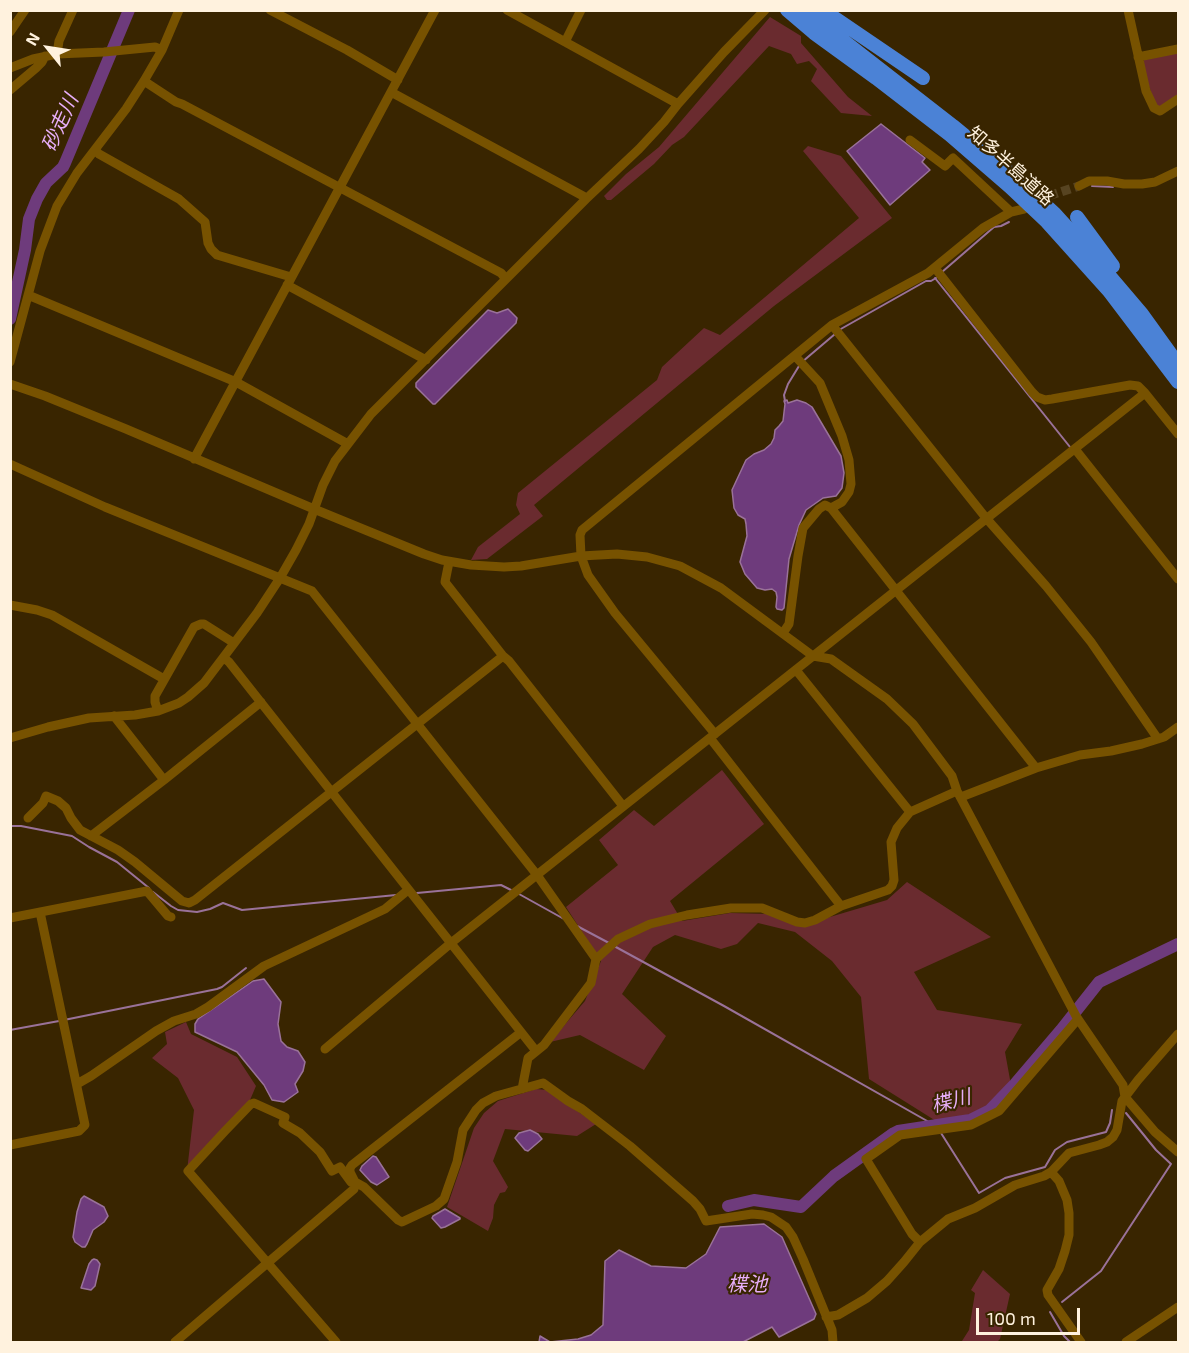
<!DOCTYPE html>
<html>
<head>
<meta charset="utf-8">
<style>
	body { margin:0 }
	#map { position:relative; width:1189px; height:1353px; overflow:hidden; background:#392500; font-family:"Exo 2",sans-serif }
	canvas { display:block }
	.frame { position:absolute; inset:0; border:12px solid #fff2de; pointer-events:none }
	.north { position:absolute; left:18px; top:18px; width:60px; height:60px; -webkit-text-stroke:4px #392500; paint-order:stroke; rotate:300deg; font-size:16px; font-weight:700; line-height:24px; text-align:center; color:#fff2de }
	.north::after { content:''; display:block; margin:auto; width:21px; height:27px; background:#fff2de; clip-path:polygon(50% 0,100% 100%,50% 72%,0 100%) }
	.scale { position:absolute; left:976px; top:1308px; width:104px; height:27px; box-sizing:border-box; border:3px solid #fff2de; border-top:0; padding-left:8px; font-size:18px; line-height:21px; white-space:nowrap; color:#fff2de; -webkit-text-stroke:4px #392500; paint-order:stroke }
</style>
</head>
<body>
<div id="map">
<canvas width="1189" height="1353"></canvas>
<div class="frame"></div>
<div class="north">N</div>
<div class="scale">100 m</div>
</div>
<script>
const g = document.querySelector('canvas').getContext('2d');
g.lineJoin = 'round';
function paint(path, color) { g.fillStyle = color; g.fill(path, 'evenodd'); }
const toPath = rows => new Path2D(rows.map(r => 'M' + r).join(''));
function trace(path, color, width, dash) { g.strokeStyle = color; g.lineWidth = width; g.lineCap = dash ? 'butt' : 'round'; g.setLineDash(dash || []); g.stroke(path); }
function label(font, color, halo, rows, align = 'center') {
  g.font = font + ' "Exo 2","Noto Sans JP",sans-serif'; g.lineWidth = 4.5; g.setLineDash([]); g.textBaseline = 'middle'; g.strokeStyle = halo; g.fillStyle = color; for (const [text, x, y, turn = 0] of rows) {
    g.save(); g.translate(x, y); g.rotate((+turn || 0) * Math.PI / 180); g.textAlign = isNaN(turn) ? turn : align; if (halo) g.strokeText(text, 0, 0); g.fillText(text, 0, 0); g.restore();
  }
}
const green = toPath([
	[770,17,801,36,801,43,848,97,872,116,841,113,811,81,817,69,809,61,797,64,791,54,769,46,684,137,672,145,654,164,611,200,607,200,604,196,626,174,659,147],
	[1178,52,1178,97,1160,109,1156,107,1141,63,1145,59],
	[808,146,841,156,892,218,774,306,534,505,543,516,487,559,471,560,478,547,520,514,516,505,518,493,657,380,662,367,704,328,720,335,859,218,803,151],
	[722,770,764,824,670,901,682,921,730,913,770,914,803,925,887,900,907,882,991,937,914,972,937,1010,1022,1024,1005,1052,1011,1085,991,1106,971,1114,936,1121,869,1079,861,997,832,961,795,932,758,923,737,944,721,949,675,935,653,947,622,994,666,1036,644,1070,580,1035,550,1042,585,1001,601,961,566,907,618,865,599,840,634,810,654,826],
	[186,1022,191,1034,237,1057,256,1086,250,1100,187,1171,194,1110,178,1078,152,1058,167,1044,165,1032],
	[536,1089,547,1090,596,1124,577,1136,505,1129,493,1161,508,1187,505,1192,500,1193,494,1205,493,1218,488,1231,447,1207,474,1128,484,1113,498,1101],
	[983,1270,1010,1294,1000,1339,997,1342,955,1342,962,1341,969,1330,975,1293,971,1290]
]);
const water = toPath([
	[881,124,925,158,922,162,930,170,890,205,847,151,881,124],
	[508,309,517,318,516,323,435,404,433,404,416,387,416,383,488,310,497,313,508,309],
	[787,400,788,403,797,400,806,403,812,407,841,456,844,473,842,488,836,496,823,498,806,510,799,525,789,559,784,608,782,610,777,609,776,607,777,597,776,592,772,589,765,590,757,588,745,574,740,562,747,536,746,524,745,519,738,515,734,508,732,490,746,460,754,454,764,450,771,444,774,438,775,430,779,426,783,421,785,404,784,401,787,400],
	[264,979,281,1002,278,1024,281,1041,287,1047,298,1051,305,1062,303,1071,295,1084,298,1092,284,1102,272,1100,264,1085,237,1052,195,1032,195,1024,198,1019,253,981,264,979],
	[530,1130,538,1134,542,1139,528,1151,525,1150,515,1138,519,1133,530,1130],
	[373,1156,376,1157,389,1177,377,1185,371,1182,360,1170,362,1166,373,1156],
	[84,1196,104,1207,108,1216,104,1222,93,1230,87,1244,85,1247,82,1247,75,1242,73,1237,77,1212,81,1199,84,1196],
	[445,1209,460,1218,460,1219,445,1227,441,1228,432,1218,433,1216,445,1209],
	[764,1224,782,1237,816,1314,814,1319,779,1337,772,1327,743,1342,539,1342,540,1336,550,1342,578,1339,591,1335,603,1325,605,1261,619,1250,651,1266,686,1268,706,1254,720,1227,764,1224],
	[94,1259,97,1260,100,1264,95,1286,91,1290,81,1288,89,1264,92,1260,94,1259]
]);
const stream = toPath([
	[1092,186,1113,187],
	[942,272,994,227,1001,226,1009,222],
	[935,278,1070,447],
	[839,330,926,281,931,281,936,278],
	[802,362,835,334],
	[785,401,784,395,788,384,799,366],
	[10,826,21,826,72,836,89,847,117,862,149,888],
	[153,892,171,906,178,910,197,912,210,909,223,903,242,910,396,895],
	[417,893,501,885,511,890],
	[519,894,564,919],
	[577,926,609,943],
	[614,946,724,1006,936,1126],
	[64,1020,217,989,222,987,246,968],
	[10,1030,59,1021],
	[941,1133,979,1193,1005,1178,1045,1167,1055,1150,1067,1142,1106,1132,1110,1123,1112,1110],
	[1062,1302,1101,1271,1171,1164,1156,1150,1126,1113],
	[1050,1312,1064,1336,1070,1342]
]);
const river = toPath([
	[10,319,25,250,29,219,37,199,46,183,63,167,65,163,129,10],
	[728,1206,754,1200,801,1207,834,1176,894,1133,898,1131,970,1120,990,1110,1015,1084,1061,1030,1099,982,1178,944]
]);
const minorTunnel = toPath([
	[1036,200,1079,186]
]);
const minor = toPath([
	[270,10,347,50,398,80],
	[507,10,678,104],
	[1128,10,1146,91,1154,108,1160,111,1178,99],
	[10,32,25,10],
	[565,42,581,10],
	[57,54,59,41,73,10],
	[1138,57,1178,49],
	[10,68,33,59,57,54,104,52,155,47,162,50],
	[144,81,176,102,182,104,501,273,506,279],
	[10,90,36,68,42,62,45,56],
	[391,92,583,196,586,199],
	[910,140,945,166,953,158,1011,212],
	[95,150,99,154,179,199,205,222,208,243,211,249,217,255,291,277],
	[1079,186,1089,181,1107,181,1124,184,1142,184,1155,182,1178,171],
	[935,268,1032,392,1037,397,1045,400,1052,399,1130,385,1138,386,1145,393,1178,434],
	[287,285,426,360],
	[28,295,236,382,348,444],
	[832,325,986,518,1046,586,1091,642,1158,739],
	[10,362,40,251,57,206,77,173,126,109,144,81,162,50,179,10],
	[10,384,45,396,126,429,314,509,424,554,442,560,471,565,504,567,521,566,581,556,617,554,647,557,680,566,721,588,813,656,831,659,887,699,913,724,952,776,957,791,1076,1016,1123,1085,1125,1097,1155,1132,1178,1152],
	[1075,449,1178,579],
	[194,459,435,10],
	[10,464,105,507,312,591,537,875,596,959],
	[831,508,1036,768],
	[449,562,445,582,503,656,509,661,623,806],
	[10,605,37,610,52,615,164,679],
	[783,633,789,624,798,556,803,528,819,509,825,505,831,508,842,502,849,492,851,484,849,460,842,436,820,383,795,356],
	[224,658,229,662,536,1051],
	[796,670,910,812],
	[158,711,155,702,155,696,194,627,201,624,204,624,234,643],
	[114,716,164,780,261,702],
	[715,734,615,613,588,575,581,556,580,535,582,530,832,325,928,273,983,228,1011,212,1024,209],
	[10,738,48,727,89,718,135,715,158,711,179,703,188,697,204,683,257,613,280,578,296,550,309,524,323,485,335,461,371,414,586,199,639,149,664,122,678,104,724,52,765,10],
	[710,738,841,906],
	[961,797,1036,768,1080,755,1111,751,1142,744,1164,737,1178,727],
	[28,818,43,803,46,796,58,801,66,808,71,818,80,830,118,850,135,862,182,901,189,903,195,900,503,656],
	[91,836,164,780],
	[10,918,147,891,168,916,171,917],
	[325,1049,451,943,1145,393],
	[77,1084,91,1076,156,1031,174,1021,196,1014,208,1007,264,966,385,909,408,890],
	[522,1089,528,1058,544,1045,591,983,596,959,618,939,650,924,687,915,731,908,762,908,797,922,805,923,815,920,841,906,888,890,892,886,894,880,891,842,897,828,910,812,957,791],
	[10,1145,79,1131,85,1125,40,912],
	[1051,1172,1059,1181,1067,1200,1069,1213,1069,1235,1065,1251,1059,1269,1047,1290,1048,1295,1081,1342],
	[920,1242,912,1234,866,1159,900,1135,971,1125,999,1111,1078,1019],
	[826,1317,838,1315,867,1298,887,1281,904,1262,920,1242,948,1219,975,1208,1015,1185,1044,1176,1051,1172,1069,1153,1099,1145,1107,1142,1113,1137,1117,1130,1122,1101,1138,1080,1178,1034],
	[175,1342,354,1189,355,1182,350,1172,350,1168,352,1165,520,1033],
	[336,1342,188,1171,225,1131,251,1104,254,1103,285,1117,283,1123,300,1133,320,1152,332,1171,340,1167,351,1182,355,1182,364,1187,398,1220,402,1222,436,1206,444,1199,457,1162,463,1130,476,1110,483,1103,496,1096,543,1083,568,1101,582,1109,630,1146,693,1201,700,1209,706,1221,752,1214,763,1215,771,1217,786,1227,793,1237,803,1259,832,1330,833,1342],
	[1126,1342,1178,1307]
]);
const highway = toPath([
	[787,10,814,33,876,78,950,135,1010,187,1047,222,1109,291,1178,382],
	[804,10,953,126,1016,178,1055,214,1085,247,1142,314,1178,364],
	[823,10,923,78],
	[1077,217,1113,266]
]);
const streetNames = [
	["知多半島道路",1011,166,42]
];
const waterNames = [
	["砂走川",60,123,-66],
	["楪川",951,1101,-14],
	["楪池",747,1284]
];
paint(green, '#6a2b2f');
paint(water, '#6e3b7c');
trace(water, '#9a7299', 1.5);
trace(stream, '#9a7299', 2);
trace(river, '#6e3b7c', 12);
trace(minorTunnel, '#574421', 9, [9, 4.5]);
trace(minor, '#775200', 9);
trace(highway, '#4b82d6', 14);
label('18px', '#fff2de', '#392500', streetNames);
label('italic 20px', '#e7aef8', '#392500', waterNames);
</script>
</body>
</html>
